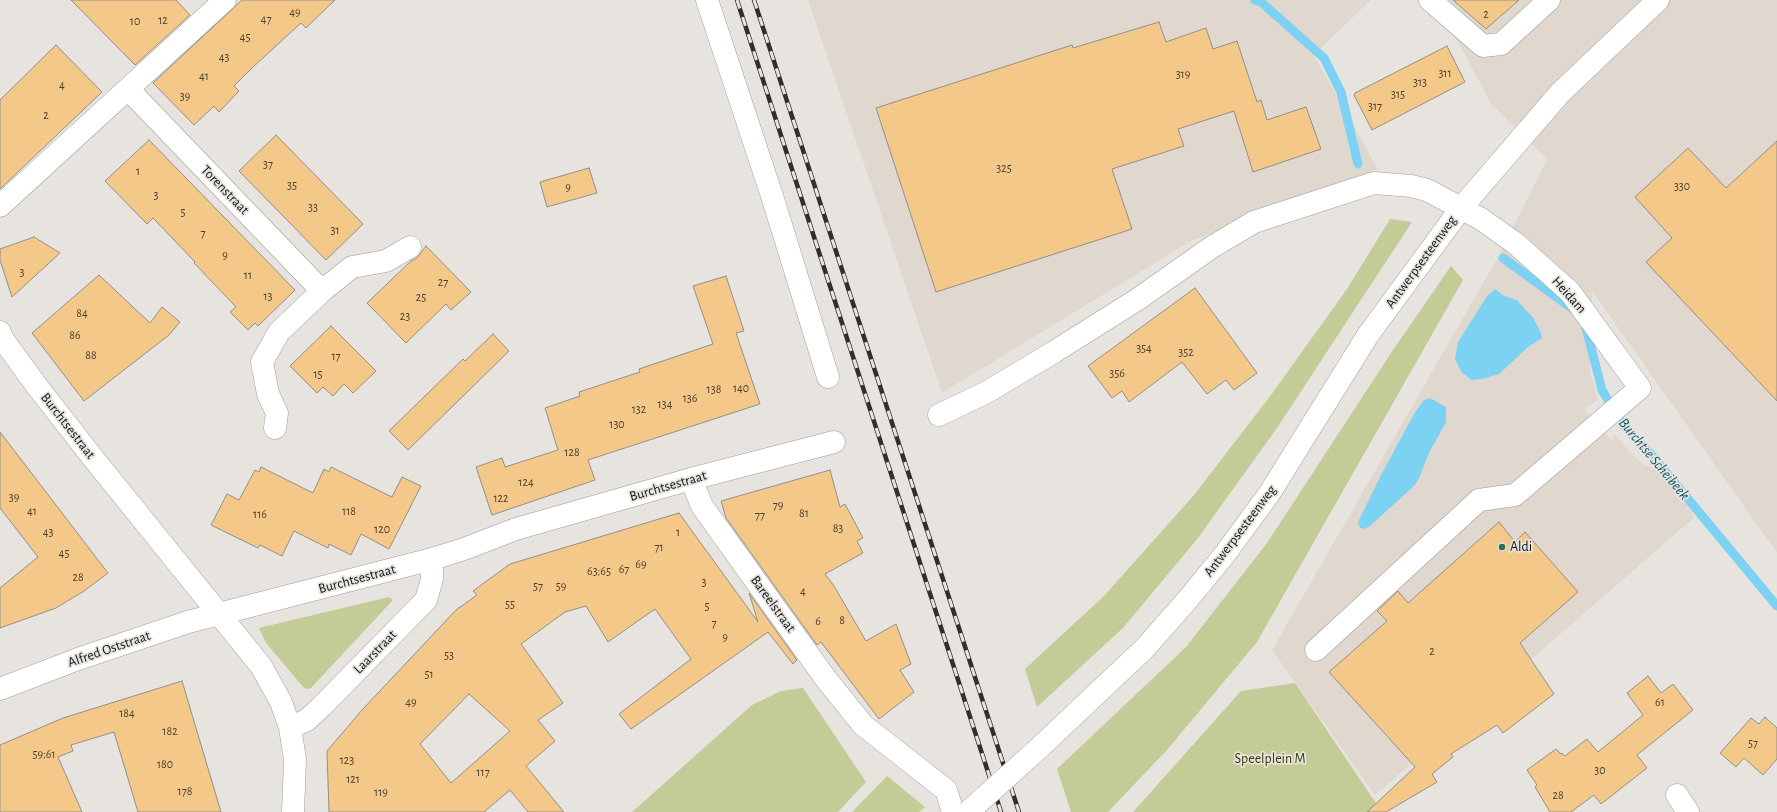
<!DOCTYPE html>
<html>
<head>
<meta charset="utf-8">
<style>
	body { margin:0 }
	canvas { display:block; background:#e7e4e0 }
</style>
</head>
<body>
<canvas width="1777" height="812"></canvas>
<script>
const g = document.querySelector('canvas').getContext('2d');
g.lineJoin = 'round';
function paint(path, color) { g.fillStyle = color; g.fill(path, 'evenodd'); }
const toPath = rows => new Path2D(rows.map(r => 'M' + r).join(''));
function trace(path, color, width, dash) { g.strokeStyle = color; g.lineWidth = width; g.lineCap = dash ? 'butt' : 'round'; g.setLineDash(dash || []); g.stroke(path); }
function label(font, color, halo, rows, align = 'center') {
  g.font = font + ' "Alegreya Sans",sans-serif'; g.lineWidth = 3.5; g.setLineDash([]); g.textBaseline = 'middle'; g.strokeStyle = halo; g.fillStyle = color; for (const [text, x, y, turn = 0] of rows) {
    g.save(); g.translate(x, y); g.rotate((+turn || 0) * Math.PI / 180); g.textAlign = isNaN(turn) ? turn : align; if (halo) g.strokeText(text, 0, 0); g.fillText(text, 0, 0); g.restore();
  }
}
const built = toPath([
	[808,0,1371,0,1314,55,1378,169,1191,241,942,393],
	[1420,0,1777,0,1777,553,1592,291,1590,370,1598,400,1584,409,1612,441,1614,434,1632,454,1642,463,1660,472,1682,498,1695,517,1375,795,1272,650,1498,257,1547,159,1492,105,1445,19]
]);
const green = toPath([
	[1390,219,1412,222,1277,428,1198,538,1123,628,1037,707,1025,669,1104,596,1194,495,1271,395,1347,289],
	[1451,266,1463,280,1257,642,1167,750,1108,812,1071,812,1057,769,1186,647,1267,543,1393,350],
	[389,597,393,600,311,688,307,689,304,688,266,643,259,628],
	[1295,683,1382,812,1133,812,1241,691],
	[803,688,866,782,838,812,632,812,752,705,781,691],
	[887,776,925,807,919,812,852,812]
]);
const water = toPath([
	[1495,289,1504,296,1517,300,1534,319,1541,333,1542,338,1528,347,1499,374,1487,378,1472,380,1462,373,1455,359,1458,342,1487,296],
	[1430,398,1446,407,1446,422,1429,453,1419,478,1415,485,1370,526,1364,529,1360,528,1358,522,1381,475,1414,414,1424,400]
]);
const stream = toPath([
	[1255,0,1261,2,1324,58,1341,92,1358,164],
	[1503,258,1573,309],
	[1585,324,1602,390,1623,425,1649,452,1777,606]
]);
const building = toPath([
	[71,0,176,0,190,15,135,65,71,0],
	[242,0,335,0,306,28,301,23,252,68,234,86,239,91,219,112,214,106,194,125,153,83,242,0],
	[1453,0,1519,0,1486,29,1453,0],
	[1159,22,1166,42,1206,28,1213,49,1237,41,1257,102,1261,100,1267,120,1306,107,1321,149,1253,172,1234,111,1178,129,1184,146,1112,169,1132,229,936,292,876,108,1072,45,1073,48,1159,22],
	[56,45,102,92,0,189,0,100,56,45],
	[1447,46,1465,82,1372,130,1354,95,1355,93,1447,46],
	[276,135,363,224,326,260,239,171,276,135],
	[149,140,295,290,258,326,255,323,248,330,230,312,236,307,194,263,195,262,153,218,147,224,105,181,149,140],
	[1777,141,1777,401,1646,262,1672,238,1635,197,1688,148,1726,188,1777,141],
	[589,168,597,193,547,207,540,182,589,168],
	[34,237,60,253,12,297,0,260,0,249,34,237],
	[426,246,471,292,451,310,446,304,406,343,367,303,411,261,417,258,426,246],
	[99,275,150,323,162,307,180,322,169,335,84,401,32,333,99,275],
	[726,276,744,331,736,333,760,404,588,460,595,480,492,515,476,467,502,458,505,467,558,450,545,408,580,396,579,392,640,372,639,369,713,344,693,286,726,276],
	[1195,288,1257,373,1234,390,1226,380,1207,394,1182,362,1129,402,1122,391,1112,398,1088,366,1195,288],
	[331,326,376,371,353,393,344,384,333,396,323,387,317,393,290,366,331,326],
	[493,334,509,351,408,450,389,431,463,359,465,361,493,334],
	[0,432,108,573,84,591,56,608,0,628,0,588,38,557,0,508,0,432],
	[261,467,313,493,324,469,329,472,331,467,392,497,402,477,421,486,389,549,361,534,351,555,329,544,328,548,294,531,282,556,260,545,258,548,211,525,227,494,239,500,255,470,259,472,261,467],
	[830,470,840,507,845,504,863,538,857,541,863,553,825,574,834,586,866,641,896,624,911,664,900,670,914,692,879,719,821,642,817,645,726,518,721,501,830,470],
	[679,513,758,622,749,593,797,660,793,664,768,632,631,729,619,714,691,659,655,609,608,642,586,606,565,612,521,644,563,703,538,720,555,741,526,766,564,812,528,812,510,790,484,812,329,812,327,751,362,710,456,610,477,595,473,591,510,564,679,513],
	[469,694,510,731,451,783,420,744,469,694],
	[1499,522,1515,542,1525,532,1578,592,1520,643,1554,694,1503,733,1497,725,1451,754,1453,757,1432,774,1437,782,1386,812,1367,812,1415,767,1329,672,1387,621,1377,611,1398,591,1408,603,1499,522],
	[1648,676,1661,693,1673,684,1693,710,1637,755,1647,768,1601,804,1594,795,1571,812,1550,812,1535,787,1537,785,1527,770,1556,749,1561,754,1562,753,1565,756,1587,739,1598,752,1643,715,1627,693,1648,676],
	[182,681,221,812,138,812,114,732,71,745,73,751,58,757,82,812,0,812,0,745,63,718,182,681],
	[1765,717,1777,728,1777,759,1763,775,1744,758,1736,767,1720,753,1751,718,1759,724,1765,717]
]);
const minor = toPath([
	[707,0,773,199,828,377],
	[1430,0,1483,46,1501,44,1549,0],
	[128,89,322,291],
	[0,206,225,0],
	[0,332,2,338,36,385,93,458,261,666,281,702,290,728,295,759,293,812],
	[939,415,987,392,1054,352,1138,299,1212,247,1254,222,1374,183,1411,186,1427,190,1481,219,1515,243,1570,292,1640,388,1515,495,1479,500,1316,650],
	[275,428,277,413,268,394,262,362,279,332,322,291,352,267,386,261,410,247],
	[691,479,702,506,826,679,863,725,946,790,953,812],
	[0,689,78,659,188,622,432,559,464,549,516,529,691,479,834,442],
	[290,728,307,720,322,706,426,600,432,579,432,559],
	[1038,749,1145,648,1189,598,1225,554,1269,494,1368,335,1462,207,1560,93,1658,0],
	[1677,795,1688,812]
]);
const rail = toPath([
	[737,0,1001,812],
	[754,0,1019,812]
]);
const minorBridge = toPath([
	[968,812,1038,749]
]);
const markers = [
	[1502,547,4,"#2b6d5e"]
];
const numberNames = [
	["49",295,12],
	["2",1486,14],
	["47",266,19],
	["12",163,20],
	["10",135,21],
	["45",245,37],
	["43",224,57],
	["311",1445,73],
	["319",1183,74],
	["41",204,76],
	["313",1420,82],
	["4",62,85],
	["315",1398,94],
	["39",185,96],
	["317",1375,106],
	["2",46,115],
	["37",268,164],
	["325",1004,168],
	["1",138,171],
	["35",292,185],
	["330",1682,186],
	["9",568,187],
	["3",156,195],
	["33",313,207],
	["5",183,212],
	["31",335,230],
	["7",203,233],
	["9",225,255],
	["3",22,272],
	["11",248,275],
	["27",443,282],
	["13",268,296],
	["25",421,297],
	["84",82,313],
	["23",405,316],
	["86",75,335],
	["354",1144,348],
	["352",1186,352],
	["88",91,355],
	["17",336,356],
	["356",1117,373],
	["15",318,374],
	["140",741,388],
	["138",714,389],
	["136",690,398],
	["134",665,404],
	["132",639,409],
	["130",617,424],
	["128",572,452],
	["124",526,482],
	["39",14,497],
	["122",501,498],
	["79",778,505],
	["41",32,511],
	["118",349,511],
	["81",804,513],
	["116",260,514],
	["77",760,515],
	["83",838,528],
	["120",382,529],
	["43",48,532],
	["1",678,532],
	["71",659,547],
	["45",64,553],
	["69",641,564],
	["67",624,569],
	["63;65",599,571],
	["28",78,577],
	["3",704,582],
	["57",538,586],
	["59",561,586],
	["4",803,591],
	["55",510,604],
	["5",707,606],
	["8",842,620],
	["6",818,621],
	["7",714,623],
	["9",725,637],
	["2",1432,651],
	["53",449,655],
	["51",429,674],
	["49",411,702],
	["61",1660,702],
	["184",127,713],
	["182",170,731],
	["57",1753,743],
	["59;61",44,754],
	["123",347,760],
	["180",165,764],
	["30",1600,770],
	["117",483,772],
	["121",353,779],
	["178",185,791],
	["119",381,792],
	["28",1558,795]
];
const streetNames = [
	["Torenstraat",225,190,46],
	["Antwerpsesteenweg",1421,262,-54],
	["Heidam",1569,295,48],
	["Burchtsestraat",68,426,52],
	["Burchtsestraat",668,486,-16],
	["Antwerpsesteenweg",1240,531,-53],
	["Burchtsestraat",357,579,-15],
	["Bareelstraat",773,604,54],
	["Alfred Oststraat",109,649,-19],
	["Laarstraat",375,652,-46]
];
const poiNames = [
	["Aldi",1510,547]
];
const parkNames = [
	["Speelplein M",1270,759]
];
const waterNames = [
	["Burchtse Scheibeek",1654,459,50]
];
paint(built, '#e0d8ce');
paint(green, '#c3cc96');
paint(water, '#7dd2f4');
trace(stream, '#7dd2f4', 9);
paint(building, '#f3c888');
trace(building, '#928f8b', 1);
trace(minor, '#9f9c98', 23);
trace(minor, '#fff', 22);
trace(rail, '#302f2c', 4.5);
trace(rail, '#e7e4e0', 3, [9]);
trace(minorBridge, '#9f9c98', 23, []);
trace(minorBridge, '#fff', 22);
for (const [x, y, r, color] of markers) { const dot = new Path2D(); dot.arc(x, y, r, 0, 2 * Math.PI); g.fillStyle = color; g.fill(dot); trace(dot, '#e7e4e0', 1.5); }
label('12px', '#4c402f', null, numberNames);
label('14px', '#141311', '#e7e4e0', streetNames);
label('14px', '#141311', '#e7e4e0', poiNames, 'left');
label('14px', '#363b01', '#e7e4e0', parkNames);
label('italic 15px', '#0b546b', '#e7e4e0', waterNames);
</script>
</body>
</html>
